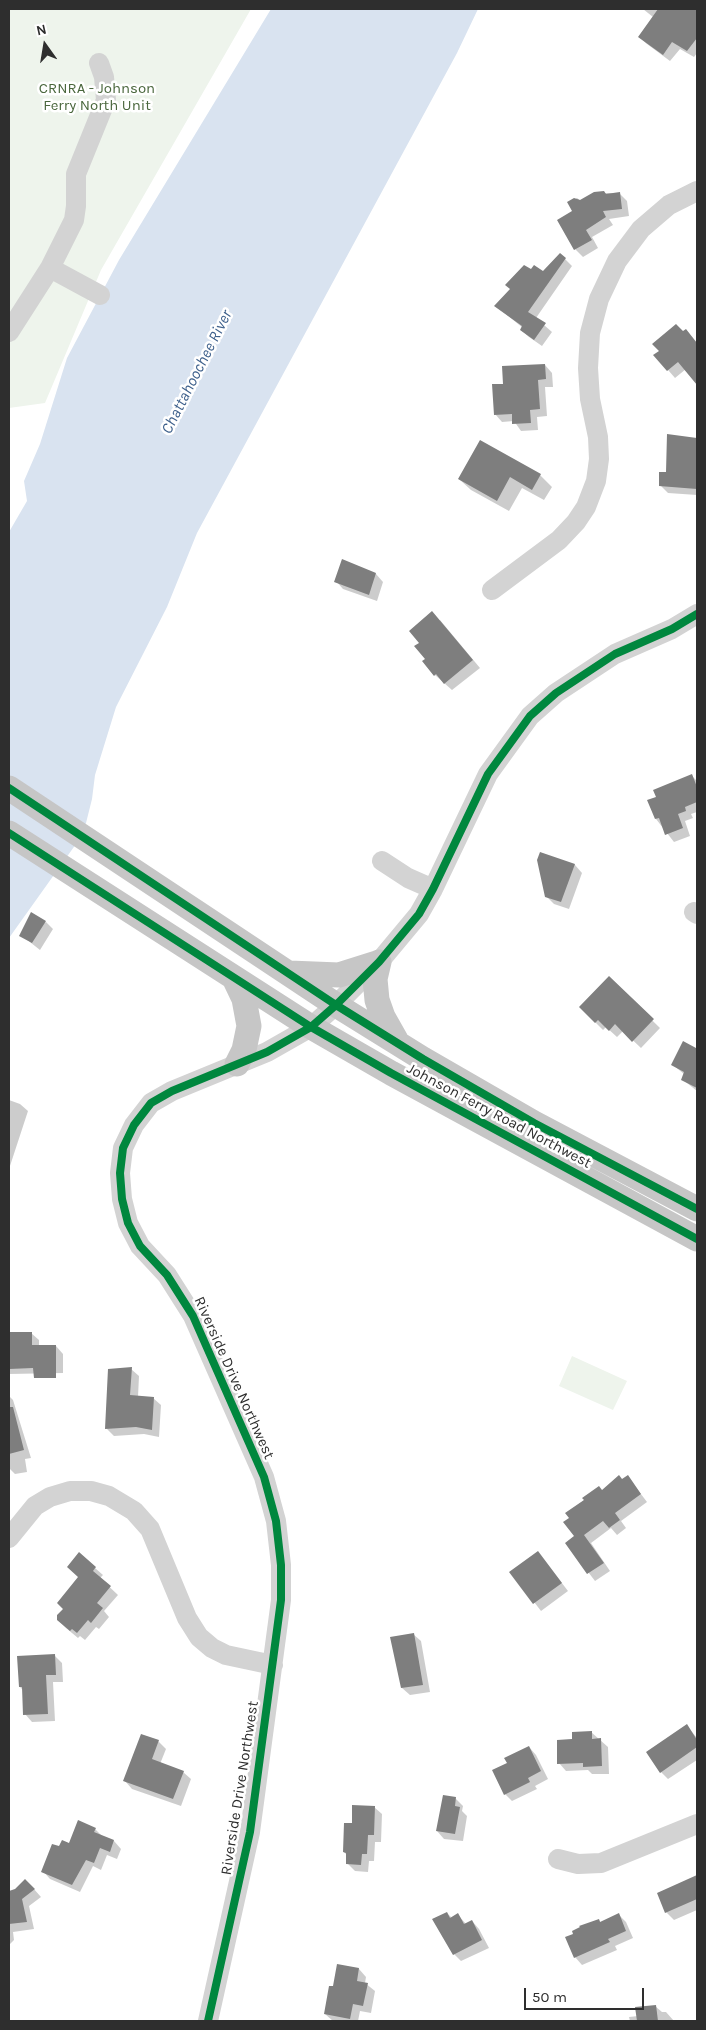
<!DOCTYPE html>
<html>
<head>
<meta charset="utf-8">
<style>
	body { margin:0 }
	#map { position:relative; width:706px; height:2030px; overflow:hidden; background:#fff; font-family:Karla,sans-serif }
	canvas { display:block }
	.frame { position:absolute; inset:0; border:10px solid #2e2e2e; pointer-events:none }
	.north { position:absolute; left:20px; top:20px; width:50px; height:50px; -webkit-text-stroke:4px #fff; paint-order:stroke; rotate:347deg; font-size:14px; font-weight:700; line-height:20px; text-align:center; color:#2e2e2e }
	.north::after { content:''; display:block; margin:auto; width:18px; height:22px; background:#2e2e2e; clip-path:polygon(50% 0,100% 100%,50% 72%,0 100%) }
	.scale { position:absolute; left:524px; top:1988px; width:120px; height:22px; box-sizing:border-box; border:2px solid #2e2e2e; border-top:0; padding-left:6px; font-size:15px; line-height:18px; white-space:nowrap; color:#2e2e2e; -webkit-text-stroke:4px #fff; paint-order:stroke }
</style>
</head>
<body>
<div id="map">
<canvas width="706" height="2030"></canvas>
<div class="frame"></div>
<div class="north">N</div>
<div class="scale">50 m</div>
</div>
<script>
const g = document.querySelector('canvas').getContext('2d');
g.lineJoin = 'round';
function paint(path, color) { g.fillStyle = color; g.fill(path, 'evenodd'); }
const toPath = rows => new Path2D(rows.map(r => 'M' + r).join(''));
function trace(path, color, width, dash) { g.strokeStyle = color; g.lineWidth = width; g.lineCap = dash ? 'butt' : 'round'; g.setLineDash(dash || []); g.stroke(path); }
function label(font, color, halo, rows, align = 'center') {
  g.font = font + ' Karla,sans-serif'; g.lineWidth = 5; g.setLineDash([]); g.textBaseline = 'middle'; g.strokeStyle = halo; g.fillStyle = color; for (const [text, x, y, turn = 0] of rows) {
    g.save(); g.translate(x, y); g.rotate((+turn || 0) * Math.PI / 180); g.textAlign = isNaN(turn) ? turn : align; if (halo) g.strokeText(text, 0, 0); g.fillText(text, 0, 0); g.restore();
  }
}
const green = toPath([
	[9,9,251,9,101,270,45,403,9,408],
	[572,1356,627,1381,613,1410,559,1386]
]);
const water = toPath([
	[271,9,478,9,457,53,197,533,167,607,116,707,95,775,92,799,86,823,76,844,9,938,9,532,27,501,24,481,40,444,67,358,119,260]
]);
const shadow = toPath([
	[643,9,697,9,697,53,694,57,680,49,670,61,647,44,639,37,653,17],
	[594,193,619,193,627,201,629,216,609,219,613,225,592,237,598,248,583,257,575,249,558,220,573,212,569,203,577,198,581,201],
	[565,259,572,266,536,318,552,332,542,346,529,337,521,330,523,328,496,306,531,271,543,273],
	[683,333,697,343,697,382,686,369,675,378,655,355],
	[545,365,552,373,553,387,545,387,547,416,537,417,538,430,521,431,514,421,502,422,495,414,504,385],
	[669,436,697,439,697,495,668,493,660,485,667,473],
	[480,442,540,475,552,487,544,500,522,488,509,511,471,490,459,479],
	[343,561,376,574,383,582,377,601,343,589,336,581],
	[440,620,480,668,452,690,435,675,424,661,426,659,420,643],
	[692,776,697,781,697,812,691,814,693,818,685,821,690,836,674,842,656,819,657,798],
	[540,853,575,865,582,873,569,909,554,904,546,896],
	[46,922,53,929,40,950,21,935],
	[609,978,660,1028,641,1048,623,1031,617,1037,606,1027,603,1030,580,1007],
	[683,1043,697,1049,697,1091,682,1079,684,1074,673,1065],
	[9,1100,20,1104,28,1111,9,1169],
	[31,1333,39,1340,39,1346,56,1346,63,1354,63,1373,9,1374,9,1345],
	[131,1369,139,1376,138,1397,153,1398,161,1405,159,1437,144,1434,114,1436,107,1429],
	[9,1396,13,1400,31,1458,25,1459,27,1472,15,1474,9,1468],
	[628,1477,647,1502,621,1521,626,1528,617,1535,611,1528,591,1543,610,1571,595,1581,566,1543,576,1537,571,1519,567,1514,599,1488,602,1491],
	[538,1552,568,1591,541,1611,511,1572],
	[95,1568,103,1575,100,1578,118,1595,104,1611,109,1617,99,1629,96,1627,85,1640,80,1636,78,1638,66,1628,58,1620,58,1616],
	[413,1634,421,1641,430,1692,410,1695,402,1688],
	[55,1656,62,1663,63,1682,53,1682,55,1721,32,1722,25,1714,24,1691,20,1687],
	[687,1726,697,1738,697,1760,668,1779,661,1772],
	[591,1732,608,1747,609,1774,592,1774,588,1770,566,1771,559,1763,574,1740],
	[158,1741,166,1749,160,1764,183,1772,191,1779,181,1806,132,1789,125,1781],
	[529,1747,536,1755,548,1779,535,1786,537,1789,512,1801,505,1794],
	[455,1798,463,1806,462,1811,467,1816,463,1841,444,1839,437,1831],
	[374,1807,382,1814,381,1842,375,1842,374,1861,369,1861,368,1872,355,1871,347,1863,347,1855,344,1852,353,1825],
	[95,1829,103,1837,114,1841,121,1849,117,1859,107,1855,101,1870,93,1866,80,1892,50,1879,43,1871,60,1848],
	[697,1877,697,1910,674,1920,666,1912,658,1893],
	[33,1888,41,1897,29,1906,34,1929,13,1932,14,1940,9,1945,9,1892],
	[447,1913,452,1918,458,1915,466,1924,472,1921,479,1929,489,1948,461,1961,454,1954],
	[619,1915,626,1922,633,1938,615,1946,617,1950,582,1965,575,1957,599,1920,601,1923],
	[338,1965,359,1969,366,1977,365,1983,375,1991,371,2013,360,2011,358,2021,333,2021,325,2014,334,1988],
	[655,2006,662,2012,666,2012,674,2021,630,2021,629,2017,638,2016]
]);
const building = toPath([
	[658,9,697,9,697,38,687,51,672,42,663,55,638,37],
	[604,191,606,194,620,192,622,209,603,211,606,217,586,230,592,240,574,250,557,220,572,211,567,202,574,198,580,200,594,192],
	[560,253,566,258,528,312,546,323,534,340,520,330,522,326,494,306,510,289,505,285,524,265,531,269,534,265,543,271],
	[676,324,683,331,686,329,697,343,697,385,678,362,667,371,653,355,659,351,652,344],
	[545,364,546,379,538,380,540,409,530,410,531,423,512,424,512,414,494,415,492,384,503,384,502,366],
	[667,434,697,438,697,489,659,486,659,472,666,472],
	[480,440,541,474,532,490,510,477,497,501,458,479],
	[342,559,376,573,369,595,334,582],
	[432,611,473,660,444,684,436,674,434,676,422,661,425,659,414,646,419,643,409,631],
	[692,774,697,787,697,802,685,807,686,811,678,814,683,828,665,835,659,818,655,819,647,800,656,797,653,790],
	[540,852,575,864,561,902,545,897,537,860],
	[31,912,46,921,32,943,19,936],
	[609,976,654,1019,632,1042,615,1024,609,1031,598,1020,595,1023,579,1007],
	[683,1041,696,1048,697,1045,697,1088,681,1080,684,1072,671,1065],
	[9,1332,32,1332,32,1345,56,1345,56,1378,34,1378,33,1368,9,1369],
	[132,1367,130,1395,154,1397,152,1430,136,1427,105,1429,108,1369],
	[9,1407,13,1407,24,1450,9,1454],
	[619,1475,622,1479,628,1475,641,1494,615,1513,620,1520,609,1528,603,1521,584,1535,604,1563,587,1574,565,1543,574,1536,563,1522,569,1518,565,1513,584,1500,582,1498,599,1486,602,1490],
	[538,1551,562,1583,533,1604,509,1572],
	[79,1552,96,1567,93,1571,111,1586,97,1603,103,1608,91,1623,88,1620,77,1633,72,1629,70,1631,57,1620,57,1615,63,1609,57,1603,78,1577,67,1567],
	[414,1633,423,1685,401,1688,390,1637],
	[55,1654,56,1675,46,1675,48,1714,23,1715,22,1687,19,1687,17,1656],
	[687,1724,697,1740,697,1747,660,1773,646,1752],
	[592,1731,592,1739,601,1738,602,1766,583,1767,583,1763,557,1764,557,1740,572,1739,572,1732],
	[141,1734,159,1740,152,1759,184,1771,173,1799,123,1781],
	[529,1746,541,1771,528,1778,530,1782,504,1795,492,1770,507,1763,504,1758],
	[443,1795,456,1797,455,1806,460,1807,455,1834,436,1831],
	[352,1805,375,1806,374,1835,368,1835,367,1854,362,1854,361,1865,346,1864,346,1853,343,1852,344,1823,352,1823],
	[78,1820,96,1828,94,1832,114,1840,110,1852,100,1848,94,1863,86,1860,72,1885,41,1872,52,1844,59,1846,62,1840,69,1843],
	[697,1875,697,1899,665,1913,657,1893],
	[25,1879,35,1889,22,1899,27,1922,9,1924,9,1891,15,1889],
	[447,1912,450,1918,458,1913,464,1924,472,1920,482,1940,453,1955,432,1919],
	[619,1913,626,1931,608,1939,610,1942,574,1958,565,1937,573,1934,572,1931,580,1927,579,1926,599,1919,600,1922],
	[337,1964,359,1968,357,1981,368,1983,363,2006,353,2004,350,2019,324,2014,329,1986,333,1986],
	[656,2005,658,2021,637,2021,635,2007]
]);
const minor = toPath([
	[50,268,100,295],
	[9,332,50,268,74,220,76,206,76,174,106,100,104,77,99,63],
	[492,590,559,540,576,522,586,507,596,481,599,459,598,437,590,399,588,368,590,333,599,299,617,261,641,229,669,205,697,191],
	[382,861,408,878,433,889],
	[694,912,697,914],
	[9,1538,35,1506,50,1497,70,1491,91,1491,109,1496,134,1511,150,1529,187,1618,199,1637,212,1648,226,1655,273,1665],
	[558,1859,578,1864,601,1863,697,1824],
	[208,2021,250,1832,281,1600,281,1565,276,1521,264,1477,193,1316,167,1275,140,1246,128,1223,122,1199,120,1173,123,1148,134,1125,151,1103,172,1091,267,1052,311,1027,336,1005,379,962,419,914,433,889,488,774,530,716,556,693,615,654,672,629,697,614]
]);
const major = toPath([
	[9,788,336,1005,423,1059,534,1123,697,1209],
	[9,833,311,1027,391,1073,697,1239],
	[379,962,375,979,377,1000,383,1017,396,1040],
	[289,973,339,975,377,963],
	[234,978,244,999,249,1026,244,1050,237,1064]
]);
const cycleway = toPath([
	[9,788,336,1005,423,1059,534,1123,697,1209],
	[9,833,311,1027,391,1073,697,1239],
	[208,2021,250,1832,281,1600,281,1565,276,1521,264,1477,193,1316,167,1275,140,1246,128,1223,122,1199,120,1173,123,1148,134,1125,151,1103,172,1091,267,1052,311,1027,336,1005,379,962,419,914,433,889,488,774,530,716,556,693,615,654,672,629,697,614]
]);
const parkNames = [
	["CRNRA - Johnson",97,89],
	["Ferry North Unit",97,106]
];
const streetNames = [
	["Johnson Ferry Road Northwest",499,1116,28],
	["Riverside Drive Northwest",234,1378,66],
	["Riverside Drive Northwest",240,1788,-81]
];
const waterNames = [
	["Chattahoochee River",197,372,-63]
];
paint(green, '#eef4ec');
paint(water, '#d9e3f0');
paint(shadow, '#0003');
paint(building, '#7e7e7e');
trace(minor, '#d3d3d3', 20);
trace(major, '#c6c6c6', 25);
trace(cycleway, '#00873e', 8);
label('15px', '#4a673d', '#fff', parkNames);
label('15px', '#2e2e2e', '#fff', streetNames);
label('italic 16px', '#3f618c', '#fff', waterNames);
</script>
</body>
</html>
